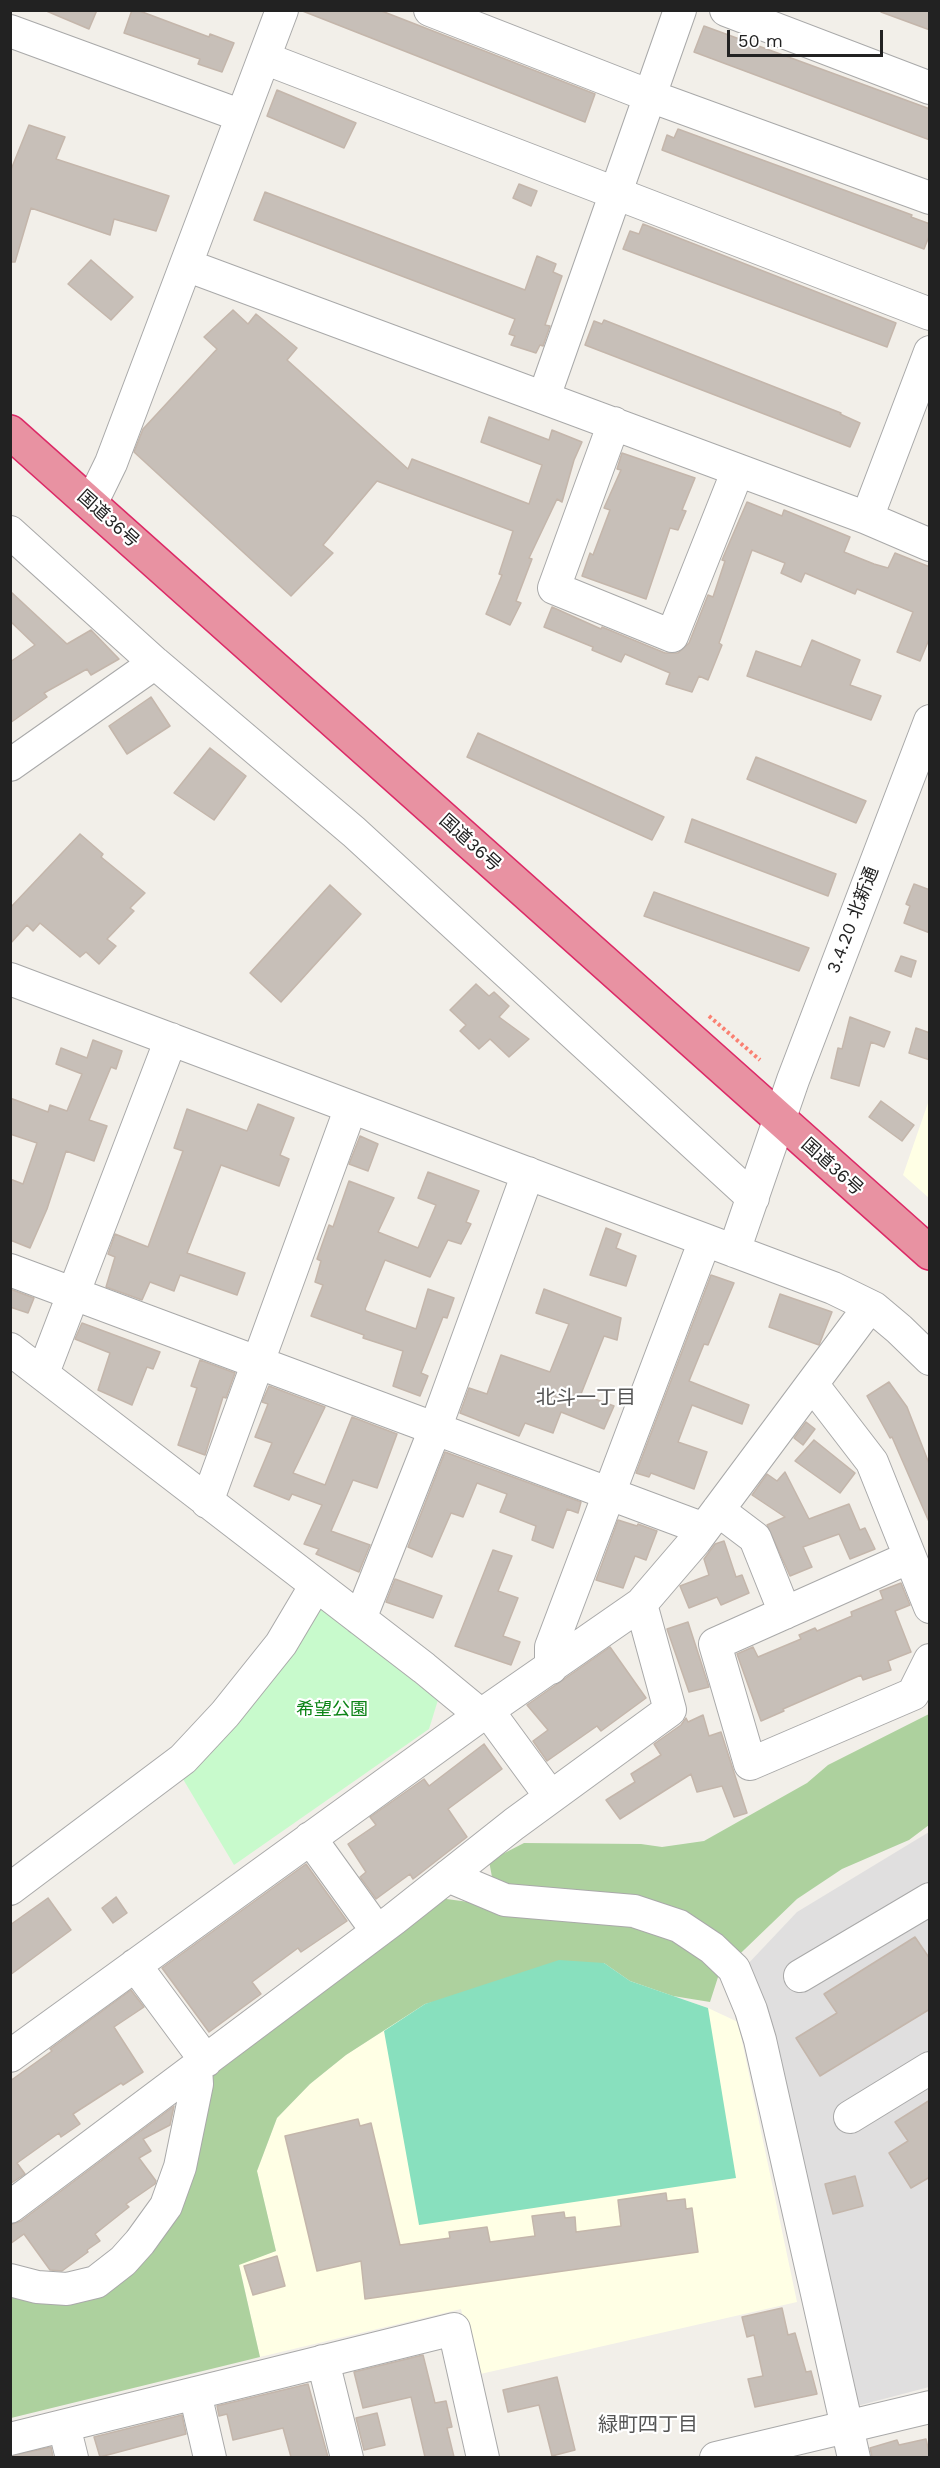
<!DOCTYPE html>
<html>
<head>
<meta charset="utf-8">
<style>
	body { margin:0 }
	#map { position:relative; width:940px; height:2468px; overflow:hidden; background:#f2efe9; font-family:"Work Sans",sans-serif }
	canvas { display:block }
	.frame { position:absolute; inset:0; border:12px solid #222; pointer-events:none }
	.scale { position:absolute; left:727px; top:30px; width:156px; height:27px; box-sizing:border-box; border:3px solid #222; border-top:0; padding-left:8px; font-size:18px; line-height:21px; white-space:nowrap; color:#222; -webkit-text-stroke:4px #fff; paint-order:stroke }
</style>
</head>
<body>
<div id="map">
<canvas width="940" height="2468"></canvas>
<div class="frame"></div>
<div class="scale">50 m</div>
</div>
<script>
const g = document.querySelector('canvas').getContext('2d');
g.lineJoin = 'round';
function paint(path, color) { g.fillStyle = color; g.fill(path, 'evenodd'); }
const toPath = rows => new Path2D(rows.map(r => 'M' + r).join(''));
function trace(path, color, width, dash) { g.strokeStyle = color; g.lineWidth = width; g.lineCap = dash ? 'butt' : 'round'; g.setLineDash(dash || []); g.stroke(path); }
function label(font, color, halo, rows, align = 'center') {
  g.font = font + ' "Work Sans","Noto Sans JP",sans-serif'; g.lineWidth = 4.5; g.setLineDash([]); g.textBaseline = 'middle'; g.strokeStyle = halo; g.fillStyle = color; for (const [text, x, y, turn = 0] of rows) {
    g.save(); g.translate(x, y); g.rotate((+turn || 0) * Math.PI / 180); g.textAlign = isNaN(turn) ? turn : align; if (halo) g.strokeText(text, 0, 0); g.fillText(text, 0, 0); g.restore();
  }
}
const residential = toPath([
	[929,1832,929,2387,857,2406,745,1967,797,1912]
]);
const education = toPath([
	[929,1100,929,1198,903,1175],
	[630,1981,708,2008,738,2022,797,2302,476,2375,461,2309,260,2357,239,2264,276,2251,257,2171,277,2118,310,2084,346,2055,425,2004]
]);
const forest = toPath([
	[929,1714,929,1825,909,1840,842,1869,797,1899,719,1974,710,2002,673,1996,630,1981,604,1963,425,2004,346,2055,310,2084,277,2118,257,2171,276,2251,239,2265,260,2357,11,2418,10,2296,121,2278,208,2074,439,1898,469,1902,492,1877,489,1861,524,1843,641,1844,662,1847,704,1841,807,1783,828,1765]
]);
const park = toPath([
	[321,1609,438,1700,429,1729,234,1865,183,1779]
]);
const pitch = toPath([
	[559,1960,604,1963,630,1981,708,2008,736,2178,419,2225,384,2031,425,2004]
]);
const building = toPath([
	[44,10,97,10,89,29,44,10],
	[132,10,137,10,209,37,210,34,234,43,222,72,198,64,200,59,124,33,132,10],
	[300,10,379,10,595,94,585,122,300,10],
	[881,10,930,10,930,30,881,12,881,10],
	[704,26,930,109,930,140,694,52,704,26],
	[277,90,356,123,344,148,267,116,277,90],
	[29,125,65,137,56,159,169,196,156,231,114,219,110,235,31,208,15,262,10,262,10,172,29,125],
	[678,129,912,215,911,217,930,224,930,234,924,249,662,150,667,135,674,138,678,129],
	[519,184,537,191,531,206,513,198,519,184],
	[265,192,525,290,537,256,556,264,553,272,562,276,545,325,550,326,543,346,540,345,536,353,511,345,515,336,509,334,515,319,254,220,265,192],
	[643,224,896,323,887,347,623,249,630,231,639,234,643,224],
	[91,260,133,297,111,320,68,284,91,260],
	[233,310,248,324,256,314,297,348,287,360,408,469,412,459,529,504,542,465,481,442,489,417,549,440,552,430,582,442,574,460,562,502,557,499,529,558,532,559,516,601,521,603,510,625,486,614,502,575,499,574,513,531,377,481,323,545,333,553,291,596,134,452,143,429,217,349,204,337,233,310],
	[604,320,841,413,840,414,860,423,850,447,585,345,594,321,602,324,604,320],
	[622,453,695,478,682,510,686,511,678,530,670,528,646,599,582,576,590,553,593,555,610,510,604,508,621,470,617,469,622,453],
	[747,502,782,516,784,510,850,537,844,552,874,564,888,568,895,553,930,567,930,637,920,661,897,652,913,612,857,589,855,594,805,573,801,582,781,573,785,563,752,550,719,643,722,645,708,680,699,676,692,692,666,684,670,673,625,654,621,662,592,650,593,647,544,627,552,607,601,629,602,627,665,653,678,653,689,643,708,595,713,597,725,561,722,560,747,502],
	[10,591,67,644,91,630,119,659,91,675,87,669,44,693,47,697,10,723,10,662,35,645,10,621,10,591],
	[812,640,860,660,850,685,881,696,871,720,747,676,756,651,801,667,812,640],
	[151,697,170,726,127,754,109,726,151,697],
	[478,733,664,817,652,840,467,757,478,733],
	[210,748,246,776,214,820,174,793,210,748],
	[756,757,866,801,856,823,747,779,756,757],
	[692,819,836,874,828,896,685,842,692,819],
	[80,834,103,854,101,857,145,893,130,908,134,911,107,939,116,946,99,964,86,952,80,957,40,923,33,931,27,925,10,944,10,908,80,834],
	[914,884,930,890,930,933,904,923,910,906,906,904,914,884],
	[330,885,361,914,281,1002,250,973,330,885],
	[654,892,809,948,799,971,644,916,654,892],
	[901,956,916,961,911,977,895,971,901,956],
	[476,984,489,996,494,992,509,1006,499,1017,529,1039,509,1057,490,1039,479,1049,460,1031,466,1025,450,1010,476,984],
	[850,1017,890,1032,884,1047,871,1042,859,1086,831,1078,838,1048,842,1049,850,1017],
	[916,1028,930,1033,930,1060,909,1053,916,1028],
	[93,1040,122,1051,116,1069,111,1067,89,1120,107,1126,94,1161,66,1151,47,1209,30,1248,10,1240,10,1179,23,1184,37,1143,10,1134,10,1098,48,1112,50,1105,67,1111,82,1074,56,1064,61,1048,87,1058,93,1040],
	[881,1101,914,1125,902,1141,869,1117,881,1101],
	[258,1104,294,1118,280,1155,289,1159,279,1186,221,1165,187,1253,245,1273,237,1295,180,1275,174,1291,150,1282,142,1300,106,1287,115,1257,108,1254,115,1234,148,1247,183,1151,174,1148,187,1109,247,1131,258,1104],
	[360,1136,378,1144,368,1171,349,1164,360,1136],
	[428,1172,479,1191,466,1222,471,1224,461,1244,448,1240,430,1277,385,1260,365,1309,366,1311,416,1329,428,1289,454,1298,447,1318,443,1317,421,1373,428,1376,420,1396,393,1386,403,1351,363,1338,364,1335,311,1316,323,1285,315,1282,321,1261,317,1259,329,1225,333,1227,349,1181,394,1198,378,1232,418,1248,436,1205,418,1198,428,1172],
	[606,1228,621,1234,616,1248,636,1256,626,1286,590,1275,606,1228],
	[711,1275,734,1283,708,1345,704,1344,689,1381,749,1405,742,1424,692,1405,678,1442,707,1452,694,1489,651,1473,649,1477,636,1473,711,1275],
	[10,1289,34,1298,28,1313,10,1307,10,1289],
	[544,1289,621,1318,617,1340,604,1336,581,1394,614,1406,604,1429,561,1412,553,1433,525,1423,519,1436,460,1413,469,1388,487,1394,501,1355,550,1372,569,1324,536,1313,544,1289],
	[780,1294,832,1312,819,1345,769,1327,780,1294],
	[82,1323,160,1352,153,1369,147,1367,132,1405,98,1390,110,1353,75,1339,82,1323],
	[200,1360,235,1373,226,1398,223,1397,205,1455,178,1445,197,1388,191,1386,200,1360],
	[889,1382,907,1407,930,1466,930,1524,892,1437,890,1438,867,1396,889,1382],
	[269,1386,325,1407,293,1473,325,1485,352,1417,397,1434,377,1488,353,1480,331,1531,370,1545,359,1572,316,1554,319,1549,304,1544,322,1505,292,1494,289,1500,254,1486,272,1443,255,1437,268,1404,262,1402,269,1386],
	[806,1422,815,1429,803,1445,794,1438,806,1422],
	[814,1440,855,1473,840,1493,795,1461,814,1440],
	[445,1452,581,1502,578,1513,567,1509,553,1548,532,1540,536,1526,500,1512,507,1494,477,1483,463,1517,451,1513,432,1557,408,1547,445,1452],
	[785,1472,809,1519,849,1504,860,1530,865,1528,875,1549,850,1559,839,1534,803,1547,812,1567,790,1576,767,1525,785,1517,752,1495,767,1474,777,1481,785,1472],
	[618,1520,637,1526,638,1524,657,1531,646,1560,635,1556,623,1588,596,1580,618,1520],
	[724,1541,736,1577,742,1575,749,1593,721,1605,717,1597,689,1608,680,1586,709,1575,704,1559,715,1544,724,1541],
	[493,1550,512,1556,498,1591,518,1598,503,1636,520,1642,511,1665,455,1646,493,1550],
	[395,1579,442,1596,433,1618,386,1602,395,1579],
	[901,1583,910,1605,895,1611,911,1652,888,1661,891,1670,863,1680,861,1675,783,1709,784,1711,761,1721,737,1654,753,1647,758,1657,801,1639,799,1635,815,1628,817,1631,852,1616,851,1612,883,1599,880,1591,901,1583],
	[688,1622,709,1687,689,1692,667,1629,688,1622],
	[610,1647,646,1698,601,1731,597,1726,547,1761,533,1741,548,1730,527,1705,610,1647],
	[703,1715,709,1736,721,1732,747,1813,734,1817,722,1786,697,1792,691,1774,620,1819,606,1800,635,1782,631,1774,661,1755,654,1744,681,1725,686,1718,688,1722,703,1715],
	[484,1744,502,1769,448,1809,467,1837,413,1879,410,1874,376,1899,360,1877,366,1872,348,1844,376,1825,370,1817,424,1779,429,1786,484,1744],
	[306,1864,347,1921,301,1952,298,1948,252,1982,261,1994,209,2032,162,1968,306,1864],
	[116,1897,127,1913,113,1923,102,1908,116,1897],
	[48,1898,71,1930,10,1975,10,1925,48,1898],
	[915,1937,930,1959,930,2009,820,2076,796,2038,837,2013,824,1994,915,1937],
	[131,1990,144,2007,114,2027,143,2072,123,2085,121,2083,73,2114,80,2124,61,2137,59,2133,17,2163,25,2174,10,2184,10,2081,52,2051,50,2049,131,1990],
	[930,2100,930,2177,911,2188,889,2153,908,2141,895,2122,930,2100],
	[174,2106,170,2125,143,2139,151,2151,139,2158,156,2181,155,2184,126,2204,129,2207,95,2234,100,2241,87,2250,88,2252,62,2271,50,2270,24,2234,10,2244,10,2225,21,2221,174,2106],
	[358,2119,360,2126,371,2123,400,2245,450,2238,449,2232,487,2227,490,2242,535,2236,532,2216,564,2212,565,2218,575,2217,576,2232,621,2226,618,2200,666,2193,667,2201,685,2199,686,2209,692,2208,698,2252,365,2299,361,2261,317,2271,285,2136,358,2119],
	[855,2176,863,2206,833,2214,825,2184,855,2176],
	[277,2256,285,2286,253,2295,244,2266,277,2256],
	[782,2308,788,2335,795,2333,806,2372,811,2371,817,2394,755,2407,748,2379,763,2376,754,2335,747,2337,742,2317,782,2308],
	[423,2355,435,2403,446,2401,452,2427,447,2428,454,2457,425,2457,411,2397,363,2408,354,2372,423,2355],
	[557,2377,575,2450,552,2456,539,2405,508,2412,503,2390,557,2377],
	[308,2384,328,2457,291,2457,283,2428,233,2440,227,2414,219,2416,217,2406,308,2384],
	[377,2413,385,2445,364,2450,356,2418,377,2413],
	[182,2415,186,2434,100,2457,94,2437,182,2415],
	[926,2439,930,2457,872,2457,870,2448,897,2440,899,2445,926,2439],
	[51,2447,53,2457,10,2457,10,2456,51,2447]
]);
const path = toPath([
	[709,1016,760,1060]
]);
const minor = toPath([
	[430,10,650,96,930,198],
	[726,10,930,88],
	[10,31,242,116],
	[264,58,930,314],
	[186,265,867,518,930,545],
	[544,397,680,10],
	[614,423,554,588,672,636,738,470],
	[91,504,111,463,282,10],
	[867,518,930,352],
	[10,532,155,663,354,832,753,1198],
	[10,765,155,663],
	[10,979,833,1288,874,1308,899,1329,930,1359],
	[734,1251,793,1080,930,721],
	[10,1270,704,1529],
	[10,1349,424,1668,481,1715],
	[43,1373,171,1039],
	[812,1384,872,1462,930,1607],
	[207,1502,351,1107],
	[718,1510,755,1538,785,1613],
	[910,1557,715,1644,750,1764,913,1694,930,1660],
	[360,1619,435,1429,528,1173],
	[551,1668,551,1647,705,1240],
	[488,1711,551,1797],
	[310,1838,377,1931],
	[448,1876,505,1900,634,1911,679,1926,712,1948,734,1969,751,2010,760,2040,854,2458],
	[10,1889,183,1759,225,1714,281,1644,316,1585],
	[135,1965,206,2061],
	[800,1976,930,1899],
	[10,2056,481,1715,641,1604,695,1541,870,1306],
	[850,2117,930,2068],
	[10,2207,394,1919,514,1824,670,1710,641,1604],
	[10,2280,37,2287,67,2289,96,2282,123,2261,140,2242,166,2206,180,2167,197,2084,196,2068],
	[323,2361,347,2458],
	[195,2393,210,2458],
	[64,2426,72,2458],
	[10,2439,454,2329,483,2458],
	[716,2458,930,2407]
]);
const highway = toPath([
	[10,432,930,1253]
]);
const streetNames = [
	["国道36号",108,519,42],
	["国道36号",470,843,42],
	["3.4.20 北新通",853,920,-69],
	["国道36号",832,1167,42]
];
const parkNames = [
	["希望公園",332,1710]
];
const neighbourhoodNames = [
	["北斗一丁目",586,1398],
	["緑町四丁目",648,2425]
];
paint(residential, '#e0dfdf');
paint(education, '#ffffe5');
paint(forest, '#add19e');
paint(park, '#c8facc');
paint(pitch, '#88e0be');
paint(building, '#c7bfb8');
trace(building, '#c4b6ab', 1.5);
trace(minor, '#a9a9a9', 34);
trace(highway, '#dc2a67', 36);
trace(path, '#fa8072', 4, [3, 3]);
trace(minor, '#fff', 32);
trace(highway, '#e892a2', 33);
label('18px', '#222', '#fff', streetNames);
label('18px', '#0c8416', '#fff', parkNames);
label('20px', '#555', '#fff', neighbourhoodNames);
</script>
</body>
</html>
